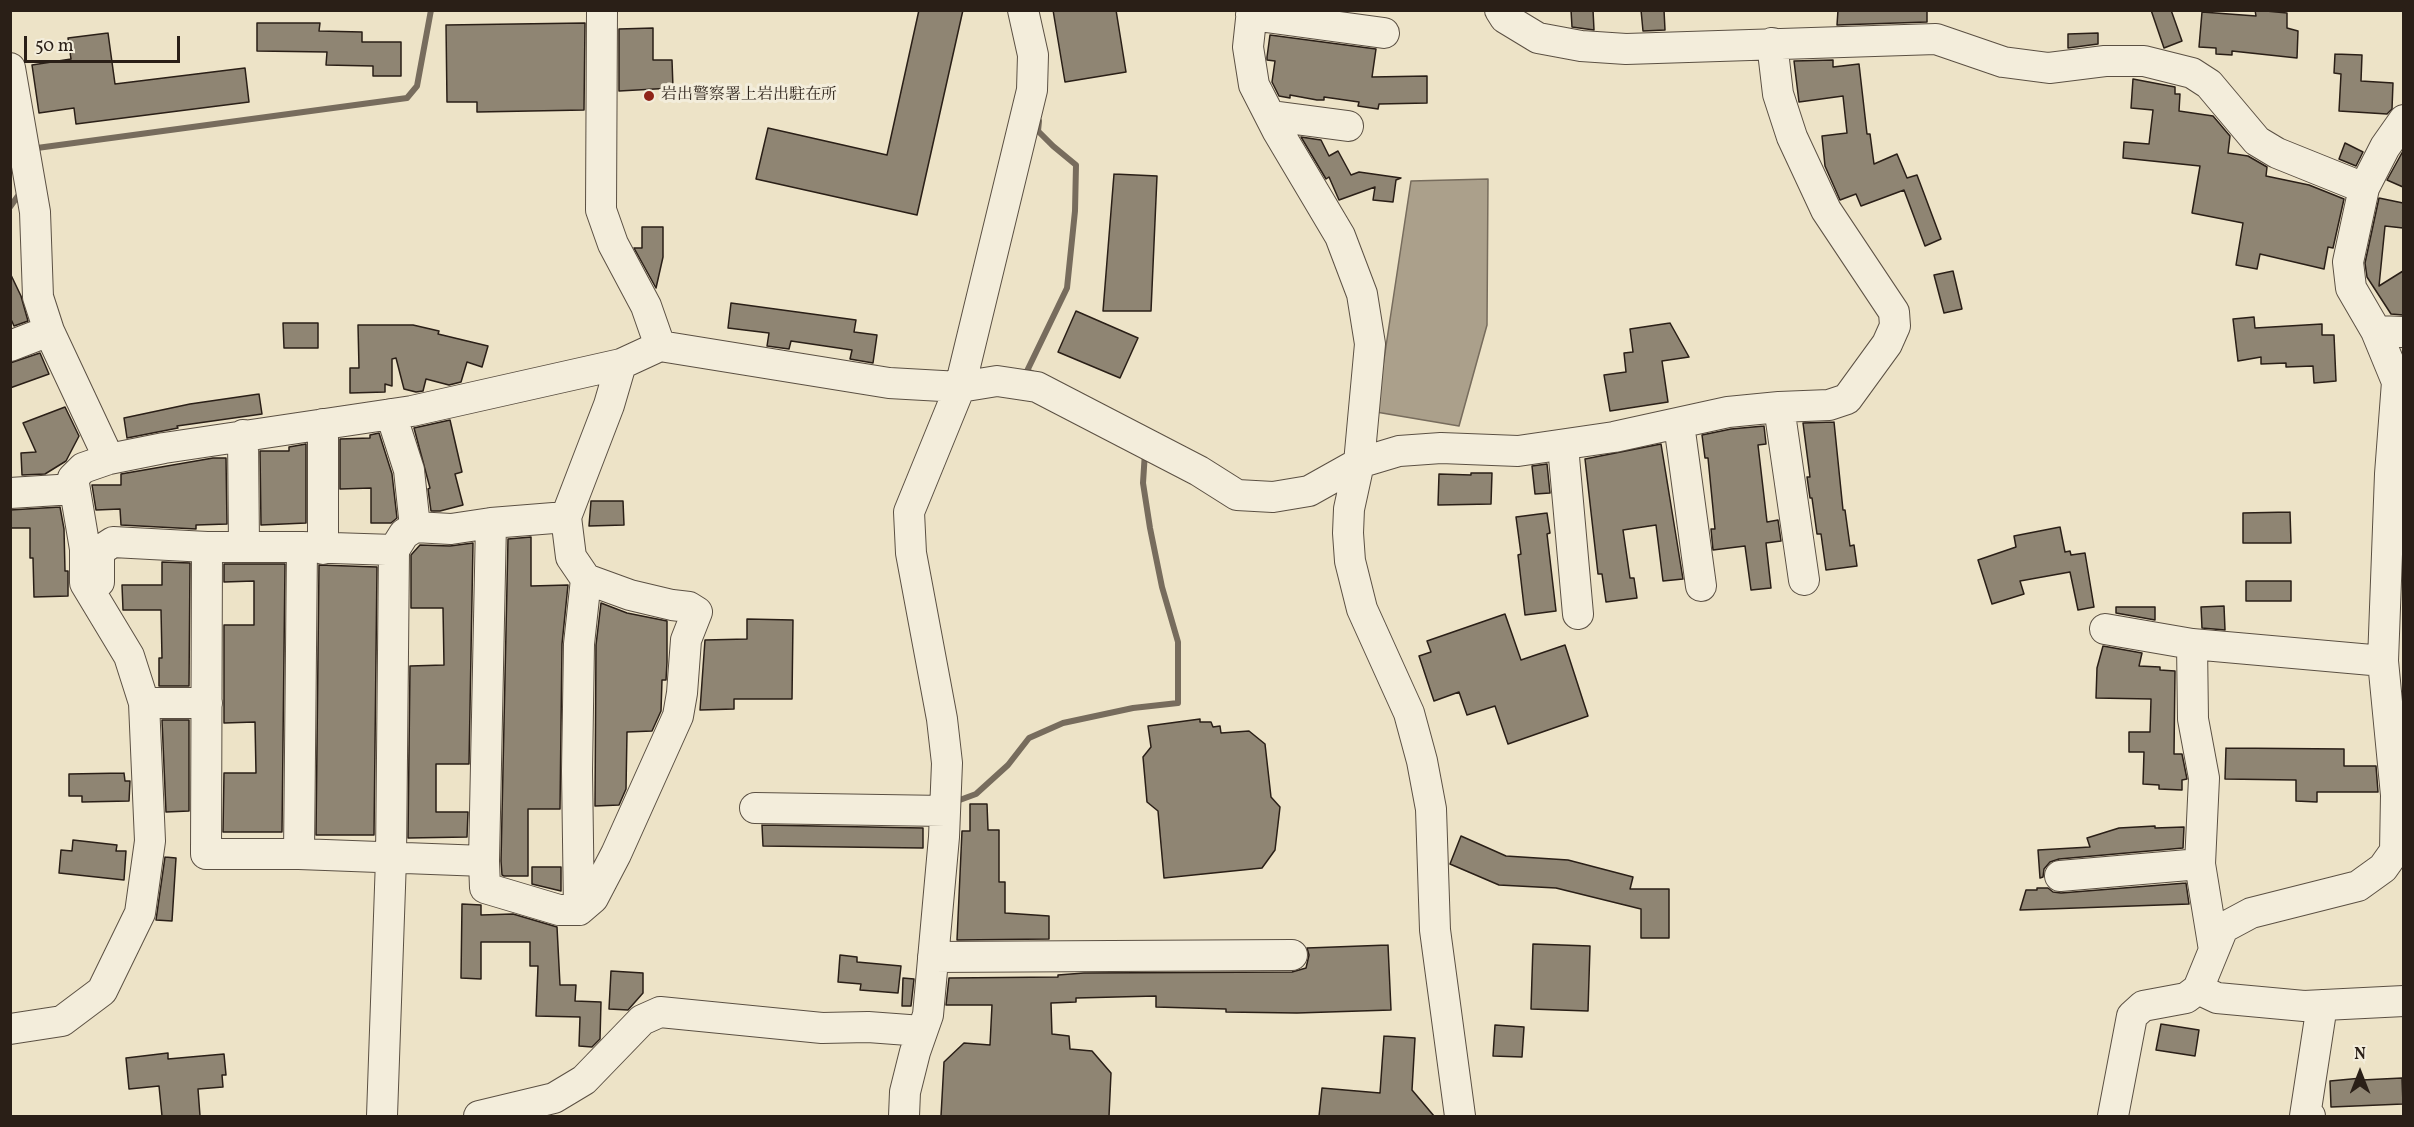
<!DOCTYPE html>
<html>
<head>
<meta charset="utf-8">
<style>
	body { margin:0 }
	#map { position:relative; width:2414px; height:1127px; overflow:hidden; background:#ede3c7; font-family:Vollkorn,serif }
	canvas { display:block }
	.frame { position:absolute; inset:0; border:12px solid #2a1f17; pointer-events:none }
	.north { position:absolute; left:2330px; top:1043px; width:60px; height:60px; -webkit-text-stroke:4px #f3eddb; paint-order:stroke; rotate:0deg; font-size:16px; font-weight:700; line-height:24px; text-align:center; color:#2a1f17 }
	.north::after { content:''; display:block; margin:auto; width:21px; height:27px; background:#2a1f17; clip-path:polygon(50% 0,100% 100%,50% 72%,0 100%) }
	.scale { position:absolute; left:24px; top:36px; width:156px; height:27px; box-sizing:border-box; border:3px solid #2a1f17; border-top:0; padding-left:8px; font-size:18px; line-height:21px; white-space:nowrap; color:#2a1f17; -webkit-text-stroke:4px #f3eddb; paint-order:stroke }
</style>
</head>
<body>
<div id="map">
<canvas width="2414" height="1127"></canvas>
<div class="frame"></div>
<div class="north">N</div>
<div class="scale">50 m</div>
</div>
<script>
const g = document.querySelector('canvas').getContext('2d');
g.lineJoin = 'round';
function paint(path, color) { g.fillStyle = color; g.fill(path, 'evenodd'); }
const toPath = rows => new Path2D(rows.map(r => 'M' + r).join(''));
function trace(path, color, width, dash) { g.strokeStyle = color; g.lineWidth = width; g.lineCap = dash ? 'butt' : 'round'; g.setLineDash(dash || []); g.stroke(path); }
function label(font, color, halo, rows, align = 'center') {
  g.font = font + ' Vollkorn,"Noto Serif JP",serif'; g.lineWidth = 6; g.setLineDash([]); g.textBaseline = 'middle'; g.strokeStyle = halo; g.fillStyle = color; for (const [text, x, y, turn = 0] of rows) {
    g.save(); g.translate(x, y); g.rotate((+turn || 0) * Math.PI / 180); g.textAlign = isNaN(turn) ? turn : align; if (halo) g.strokeText(text, 0, 0); g.fillText(text, 0, 0); g.restore();
  }
}
const water = toPath([
	[1488,179,1487,325,1459,426,1376,412,1411,181,1488,179]
]);
const stream = toPath([
	[33,151,37,148,407,98,417,86,431,10],
	[10,207,20,193],
	[1034,374,1027,371,1067,288,1075,211,1076,165,1053,146,1038,131,1039,121],
	[957,801,976,794,1008,765,1029,738,1063,723,1133,708,1178,703,1178,642,1162,587,1150,528,1143,483,1145,452]
]);
const building = toPath([
	[919,10,963,10,917,215,756,179,768,128,887,155,919,10],
	[1053,10,1116,10,1126,72,1065,82,1053,10],
	[1571,10,1593,10,1594,30,1572,27,1571,10],
	[1641,10,1664,10,1665,30,1643,31,1641,10],
	[1838,10,1927,10,1927,22,1837,25,1838,10],
	[2151,10,2171,10,2182,41,2164,48,2151,10],
	[2255,10,2287,13,2287,28,2298,31,2297,58,2232,51,2232,55,2216,54,2216,48,2199,47,2202,12,2256,16,2255,10],
	[257,23,320,23,319,31,362,32,362,42,401,42,401,76,373,76,373,66,326,65,327,52,257,51,257,23],
	[585,23,584,110,477,112,477,102,447,102,446,25,585,23],
	[653,28,653,60,672,60,673,88,619,91,619,29,653,28],
	[108,33,115,84,245,68,249,102,76,124,74,108,39,113,32,65,71,59,68,38,108,33],
	[2098,33,2098,44,2068,48,2068,34,2098,33],
	[1270,35,1376,49,1372,77,1427,76,1427,103,1379,104,1378,109,1358,106,1359,102,1324,97,1324,100,1317,100,1290,95,1290,98,1279,96,1272,82,1275,61,1267,60,1267,57,1270,35],
	[2335,54,2362,55,2361,81,2393,83,2392,109,2387,114,2339,111,2341,74,2334,73,2335,54],
	[1833,60,1833,67,1859,64,1867,134,1870,134,1874,164,1897,154,1907,178,1917,175,1941,239,1925,246,1904,190,1861,206,1856,194,1840,200,1825,166,1822,136,1847,133,1843,96,1799,102,1794,61,1833,60],
	[2133,79,2175,87,2175,94,2180,94,2179,111,2213,116,2230,136,2228,153,2248,156,2267,167,2266,176,2309,185,2344,199,2333,248,2328,247,2324,269,2260,254,2257,269,2236,265,2243,223,2192,213,2200,166,2123,158,2124,142,2149,144,2153,110,2131,108,2133,79],
	[1301,137,1321,140,1329,156,1338,151,1351,175,1359,172,1401,178,1396,180,1393,202,1373,200,1375,187,1339,200,1329,177,1326,179,1301,137],
	[2345,143,2363,152,2356,166,2339,159,2345,143],
	[2403,151,2403,187,2387,180,2403,151],
	[1114,174,1157,176,1151,311,1103,311,1114,174],
	[2379,198,2403,203,2403,228,2385,226,2379,286,2403,271,2403,315,2391,314,2367,277,2365,263,2379,198],
	[642,227,663,227,663,257,656,288,634,248,642,248,642,227],
	[1953,271,1962,309,1944,313,1934,275,1953,271],
	[10,273,21,296,28,321,14,326,10,317,10,273],
	[731,303,856,320,854,332,877,335,873,363,850,359,852,350,791,341,789,349,767,346,769,333,728,328,731,303],
	[1076,311,1138,338,1120,378,1058,352,1076,311],
	[2254,317,2255,328,2322,324,2322,335,2334,335,2336,381,2314,383,2313,366,2286,367,2286,363,2261,364,2261,357,2238,361,2233,319,2254,317],
	[283,323,318,323,318,348,284,348,283,323],
	[1670,323,1689,357,1662,361,1668,402,1610,411,1604,375,1626,372,1624,353,1633,352,1630,329,1670,323],
	[358,325,413,325,439,331,438,334,488,346,482,367,467,362,461,382,449,385,426,379,423,391,416,392,404,389,396,358,392,359,392,386,385,384,385,392,350,393,350,368,359,368,358,325],
	[40,353,49,374,10,388,10,363,40,353],
	[259,394,262,414,177,426,178,428,127,438,124,418,190,404,259,394],
	[65,407,79,436,66,461,45,474,22,475,21,453,36,452,23,423,65,407],
	[450,420,462,472,455,474,463,505,440,511,431,511,428,489,430,488,414,428,450,420],
	[1834,422,1843,510,1845,510,1850,546,1854,545,1857,566,1826,570,1821,534,1817,534,1812,498,1810,498,1807,477,1810,477,1803,423,1834,422],
	[1764,426,1766,444,1758,445,1767,522,1778,520,1781,541,1766,543,1771,588,1751,590,1745,546,1713,550,1711,529,1715,529,1708,458,1705,458,1702,435,1731,429,1764,426],
	[379,433,392,474,397,518,391,523,371,523,371,488,340,489,340,439,370,438,370,435,379,433],
	[306,444,306,523,261,525,260,451,289,451,289,447,306,444],
	[1661,444,1683,579,1663,581,1656,525,1623,530,1630,578,1634,578,1637,598,1606,602,1602,574,1598,574,1585,459,1661,444],
	[213,458,226,458,227,524,196,525,196,529,121,525,120,509,96,510,92,485,121,485,121,474,213,458],
	[1547,464,1550,493,1535,494,1532,466,1547,464],
	[1471,473,1492,473,1491,504,1438,505,1439,474,1471,475,1471,473],
	[591,501,623,501,624,525,589,526,591,501],
	[60,507,64,529,65,571,68,571,68,596,34,597,33,558,30,558,30,528,10,528,10,510,60,507],
	[2290,512,2291,543,2243,543,2243,513,2290,512],
	[1547,513,1550,533,1547,534,1556,611,1525,615,1518,555,1521,554,1516,517,1547,513],
	[2060,527,2065,552,2070,551,2071,555,2085,553,2094,607,2078,610,2070,572,2020,581,2024,594,1992,604,1978,560,2016,547,2014,536,2060,527],
	[531,537,531,586,568,585,562,644,560,809,528,809,528,876,504,876,502,875,501,861,508,539,531,537],
	[473,543,469,764,436,764,436,812,468,812,467,837,408,838,410,666,444,665,443,608,411,608,411,555,420,545,450,546,473,543],
	[162,562,190,563,189,686,159,686,159,658,162,658,161,610,123,610,122,585,162,585,162,562],
	[224,564,285,564,282,832,223,832,224,773,256,773,255,722,224,723,224,625,254,625,254,581,224,582,224,564],
	[319,565,377,567,374,835,316,835,319,565],
	[2246,581,2291,581,2291,601,2246,601,2246,581],
	[601,603,627,613,667,621,667,662,666,680,662,680,661,711,652,731,627,732,626,789,619,805,595,806,596,645,601,603],
	[2224,606,2225,630,2202,628,2201,607,2224,606],
	[2116,607,2155,607,2155,620,2116,613,2116,607],
	[1505,614,1521,660,1565,645,1588,716,1508,744,1495,706,1467,715,1459,692,1434,701,1419,656,1431,652,1427,641,1505,614],
	[747,619,793,620,792,699,734,699,734,709,700,710,705,640,747,639,747,619],
	[2103,646,2142,653,2139,666,2160,667,2160,670,2175,671,2174,754,2182,754,2187,779,2182,780,2182,790,2159,789,2159,785,2143,784,2144,752,2129,752,2129,732,2150,732,2151,699,2096,698,2097,668,2103,646],
	[1200,719,1200,722,1211,722,1213,727,1220,726,1221,733,1249,731,1265,744,1271,797,1280,807,1275,850,1262,868,1164,878,1158,811,1147,802,1143,757,1151,747,1148,726,1200,719],
	[162,720,189,720,189,811,166,812,162,720],
	[2226,748,2344,749,2344,766,2376,766,2378,792,2317,792,2317,802,2296,801,2296,780,2225,779,2226,748],
	[124,773,125,781,130,781,129,801,82,802,82,796,69,796,69,774,124,773],
	[970,804,987,804,988,830,999,830,999,882,1005,882,1005,913,1049,916,1049,939,957,940,962,831,970,831,970,804],
	[762,825,923,828,923,848,763,846,762,825],
	[2155,826,2155,828,2184,827,2183,848,2059,859,2050,862,2044,869,2043,877,2040,878,2038,850,2090,847,2087,838,2119,828,2155,826],
	[1461,836,1506,856,1568,860,1633,877,1630,889,1669,889,1669,938,1641,938,1641,909,1556,888,1499,885,1450,864,1461,836],
	[73,840,117,845,116,851,126,851,124,880,59,873,61,850,72,851,73,840],
	[165,857,176,858,172,921,156,920,165,857],
	[532,867,561,867,561,891,532,884,532,867],
	[2186,883,2189,904,2020,910,2026,890,2037,890,2037,888,2048,888,2053,892,2061,893,2186,883],
	[462,904,481,905,481,915,513,914,557,927,560,985,576,985,575,1001,601,1002,600,1039,592,1047,579,1046,580,1017,536,1016,538,966,530,966,530,942,481,942,481,979,461,978,462,904],
	[1533,944,1590,946,1588,1011,1531,1009,1533,944],
	[1388,945,1391,1010,1297,1013,1226,1012,1226,1009,1156,1007,1156,996,1076,998,1076,1002,1051,1003,1052,1034,1069,1036,1070,1049,1092,1051,1111,1073,1109,1116,941,1116,944,1062,964,1043,990,1045,992,1005,946,1005,949,978,1058,977,1058,975,1084,973,1292,972,1306,968,1309,955,1307,948,1388,945],
	[840,955,857,957,857,962,901,966,898,993,860,990,861,984,838,982,840,955],
	[611,971,643,973,643,993,628,1010,609,1009,611,971],
	[903,978,914,979,911,1006,902,1006,903,978],
	[2161,1024,2199,1030,2195,1056,2156,1050,2161,1024],
	[1495,1025,1524,1027,1522,1057,1493,1056,1495,1025],
	[1384,1036,1415,1038,1412,1090,1434,1116,1319,1116,1322,1088,1380,1093,1384,1036],
	[168,1053,168,1059,224,1054,226,1075,222,1075,223,1087,198,1089,200,1116,162,1116,159,1086,129,1089,126,1058,168,1053],
	[2362,1078,2362,1080,2402,1078,2403,1104,2331,1107,2330,1081,2362,1078]
]);
const minor = toPath([
	[602,10,601,210,613,244,646,306,660,346],
	[1252,10,1248,47,1254,85,1277,130,1340,236,1362,294,1370,344,1359,463,1349,509,1348,533,1350,561,1362,609,1409,713,1422,761,1431,809,1435,930,1460,1116],
	[1500,10,1505,18,1538,38,1581,46,1626,49,1936,39,2003,62,2049,68,2105,61,2144,61,2192,73,2209,84,2257,141,2277,153,2364,188],
	[1251,15,1384,33],
	[10,68,35,212,38,297,49,331,109,459],
	[1272,116,1348,126],
	[2376,331,2404,332],
	[10,346,49,331],
	[1779,407,1804,580],
	[391,414,409,470,415,527],
	[323,424,323,549],
	[1679,424,1701,586],
	[243,435,244,547],
	[1563,446,1578,614],
	[10,493,74,489],
	[207,547,206,854,299,854,484,861,485,888,559,910,579,910,593,898,616,854,678,716,682,693,686,640,697,612,689,607,672,605,630,595,586,579,571,557,566,517,609,405,621,364],
	[99,582,99,551,113,542,207,547,302,547,394,550,404,534,415,527,451,529,491,523,566,517],
	[2105,629,2192,644,2383,661],
	[2192,644,2193,719,2204,778,2200,864,2214,950],
	[144,703,207,703],
	[755,808,945,811],
	[299,854,302,547],
	[484,861,491,523],
	[2060,876,2200,864],
	[579,910,577,771,579,644,586,579],
	[933,957,1292,955],
	[2198,989,2217,998,2304,1006,2404,1001],
	[10,1029,62,1021,102,991,140,913,150,841,144,703,129,656,85,583,85,549,73,478,83,468,109,459,164,448,412,411,621,364,660,346,889,383,960,387,997,381,1037,387,1199,471,1237,495,1273,497,1309,491,1359,463,1399,451,1441,448,1518,451,1614,437,1728,412,1779,407,1829,405,1847,399,1887,344,1895,326,1894,312,1826,210,1792,137,1778,94,1772,43],
	[382,1116,391,859,394,550],
	[479,1116,554,1098,584,1080,642,1020,660,1012,822,1028,868,1027,922,1031],
	[904,1116,905,1092,915,1052,928,1015,944,837,947,763,942,719,911,553,909,512,960,387,1032,90,1033,55,1023,10],
	[2113,1116,2132,1016,2143,1006,2186,998,2198,989,2223,928,2251,913,2358,886,2383,868,2395,851,2396,795,2383,661,2390,474,2397,382,2376,331,2351,288,2348,262,2364,188,2385,147,2404,120],
	[2310,1116,2305,1116,2322,1005]
]);
const markers = [
	[649,96,6,"#8f2418"]
];
const poiNames = [
	["岩出警察署上岩出駐在所",661,96]
];
paint(water, '#aba08b');
trace(water, '#776c5d', 1.5);
trace(stream, '#776c5d', 6);
paint(building, '#8f8573');
trace(building, '#2a1f17', 1.5);
trace(minor, '#5b5043', 32);
trace(minor, '#f3eddb', 30);
for (const [x, y, r, color] of markers) { const dot = new Path2D(); dot.arc(x, y, r, 0, 2 * Math.PI); g.fillStyle = color; g.fill(dot); trace(dot, '#f3eddb', 2); }
label('16px', '#2a1f17', '#f3eddb', poiNames, 'left');
</script>
</body>
</html>
